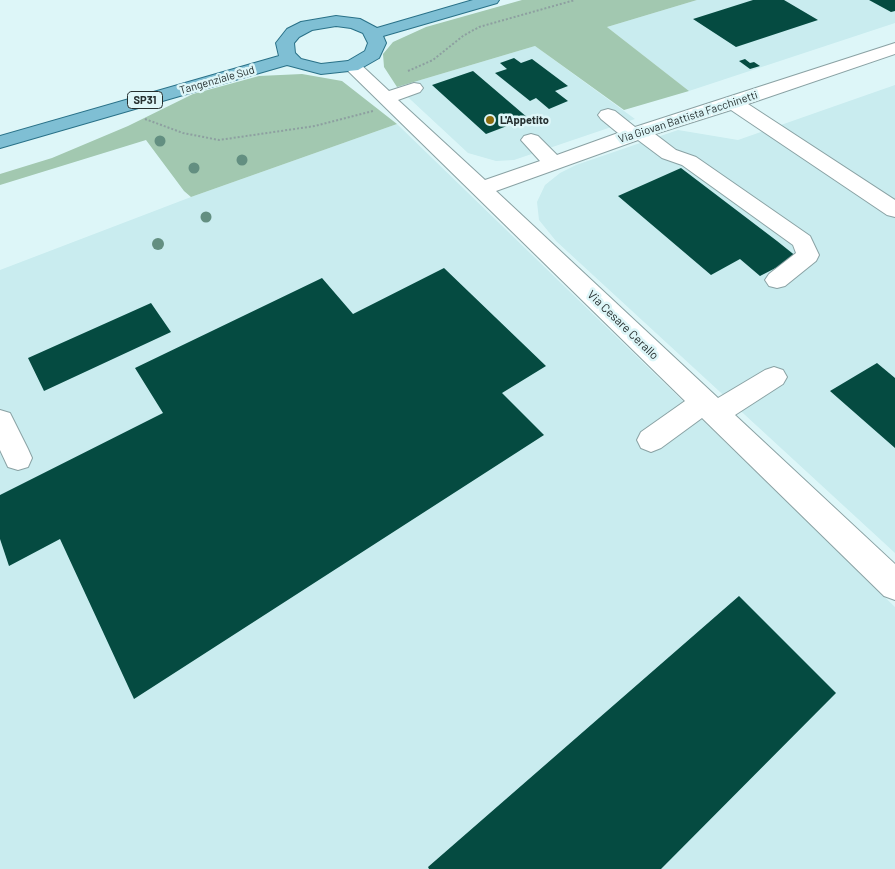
<!DOCTYPE html>
<html>
<head>
<meta charset="utf-8">
<style>
	body { margin:0 }
	canvas { display:block; background:#ddf6f8 }
</style>
</head>
<body>
<canvas width="895" height="869"></canvas>
<script>
const g = document.querySelector('canvas').getContext('2d');
g.lineJoin = 'round';
function paint(path, color) { g.fillStyle = color; g.fill(path, 'evenodd'); }
const toPath = rows => new Path2D(rows.map(r => 'M' + r).join(''));
function trace(path, color, width, dash) { g.strokeStyle = color; g.lineWidth = width; g.lineCap = dash ? 'butt' : 'round'; g.setLineDash(dash || []); g.stroke(path); }
function label(font, color, halo, rows, align = 'center') {
  g.font = font + ' Barlow,sans-serif'; g.lineWidth = 5; g.setLineDash([]); g.textBaseline = 'middle'; g.strokeStyle = halo; g.fillStyle = color; for (const [text, x, y, turn = 0] of rows) {
    g.save(); g.translate(x, y); g.rotate((+turn || 0) * Math.PI / 180); g.textAlign = isNaN(turn) ? turn : align; if (halo) g.strokeText(text, 0, 0); g.fillText(text, 0, 0); g.restore();
  }
}
const built = toPath([
	[697,0,895,0,895,23,689,91,607,27],
	[535,46,635,119,514,160,496,161,468,153,397,87],
	[895,85,895,553,556,241,539,220,537,202,545,185,560,173,576,165,678,130,738,140],
	[397,124,895,607,895,869,0,869,0,270,191,197]
]);
const green = toPath([
	[522,0,697,0,607,27,689,91,624,110,535,46,397,87,384,67,383,54,393,42,426,27],
	[302,74,342,81,397,124,191,197,184,191,146,140,0,185,0,174,52,158,128,126,193,94,259,76]
]);
const building = toPath([
	[753,0,784,0,818,20,736,47,693,19],
	[869,0,895,0,895,11,891,12],
	[514,58,521,63,532,59,568,86,555,91,568,101,549,109,536,98,530,101,495,73,507,69,500,63],
	[745,59,750,63,754,62,760,66,750,69,739,61],
	[473,71,528,118,486,134,432,85],
	[681,168,777,241,797,257,760,276,740,259,711,275,618,196],
	[444,268,546,366,502,393,544,435,134,699,60,539,9,566,0,539,0,495,163,413,135,368,322,278,353,314],
	[151,303,171,332,44,391,28,358],
	[877,363,895,378,895,448,830,391],
	[739,596,836,693,661,869,429,869,428,867]
]);
const path = toPath([
	[408,71,433,60,463,36,479,27,575,0],
	[145,119,183,133,219,140,315,126,373,111]
]);
const minor = toPath([
	[895,43,895,54,748,104,895,200,895,217,887,215,731,110,655,134,676,150,696,157,810,236,819,255,816,261,785,286,777,288,769,286,765,280,769,274,796,253,793,245,682,165,662,158,638,140,496,191,718,398,765,370,774,367,783,370,787,377,783,384,735,415,895,564,895,600,884,596,702,418,661,448,651,452,641,448,637,440,641,432,685,401,343,66,346,62,352,61,358,62,389,91,414,83,420,84,423,88,420,92,398,100,485,180,540,161,521,140,524,136,531,134,538,136,557,155,618,133,601,119,598,115,601,111,608,109,615,111,635,127,895,43],
	[0,410,10,413,28,449,32,458,28,467,18,470,8,467,0,450,0,410]
]);
const major = toPath([
	[473,0,499,0,497,3,383,36,386,43,379,58,358,70,321,74,287,65,0,148,0,136,279,56,276,43,287,29,301,22,336,16,360,19,377,28,473,0],
	[336,26,351,28,363,33,368,43,365,51,348,61,321,64,301,59,295,53,294,43,299,37,312,30,336,26]
]);
const trees = [
	[160,141,5.5],
	[242,160,5.5],
	[194,168,5.5],
	[206,217,5.5],
	[158,244,6]
];
const markers = [
	[490,120,5,"#8b6d0e"]
];
const farStreetnames = [
	["Tangenziale Sud",217,80,-16],
	["Via Giovan Battista Facchinetti",688,117,-18]
];
const shields = [
	[145,100,35]
];
const shieldNames = [
	["SP31",145,100]
];
const farPoinames = [
	["L'Appetito",500,120]
];
const streetNames = [
	["Via Cesare Cerallo",623,325,44]
];
paint(built, '#c9ecef');
paint(green, '#a2c8b0');
paint(building, '#054b41');
trace(minor, '#8aa2a4', 2);
trace(major, '#297188', 2);
trace(path, '#8d9fa0', 2, [2, 2]);
paint(minor, '#fff');
paint(major, '#7fbfd4');
g.fillStyle = '#638f81';
for (const [x, y, r] of trees) { g.beginPath(); g.arc(x, y, r, 0, 2 * Math.PI); g.fill(); }
for (const [x, y, r, color] of markers) { const dot = new Path2D(); dot.arc(x, y, r, 0, 2 * Math.PI); g.fillStyle = color; g.fill(dot); trace(dot, '#ddf6f8', 2); }
label('11px', '#263030', '#ddf6f8', farStreetnames);
for (const [x, y, w] of shields) { const box = new Path2D(); box.roundRect(x - w / 2, y - 8.5, w, 17, 4); g.fillStyle = '#ddf6f8'; g.fill(box); trace(box, '#263030', 1); }
label('bold 11px', '#263030', null, shieldNames);
label('bold 11px', '#263030', '#ddf6f8', farPoinames, 'left');
label('12px', '#263030', '#ddf6f8', streetNames);
</script>
</body>
</html>
